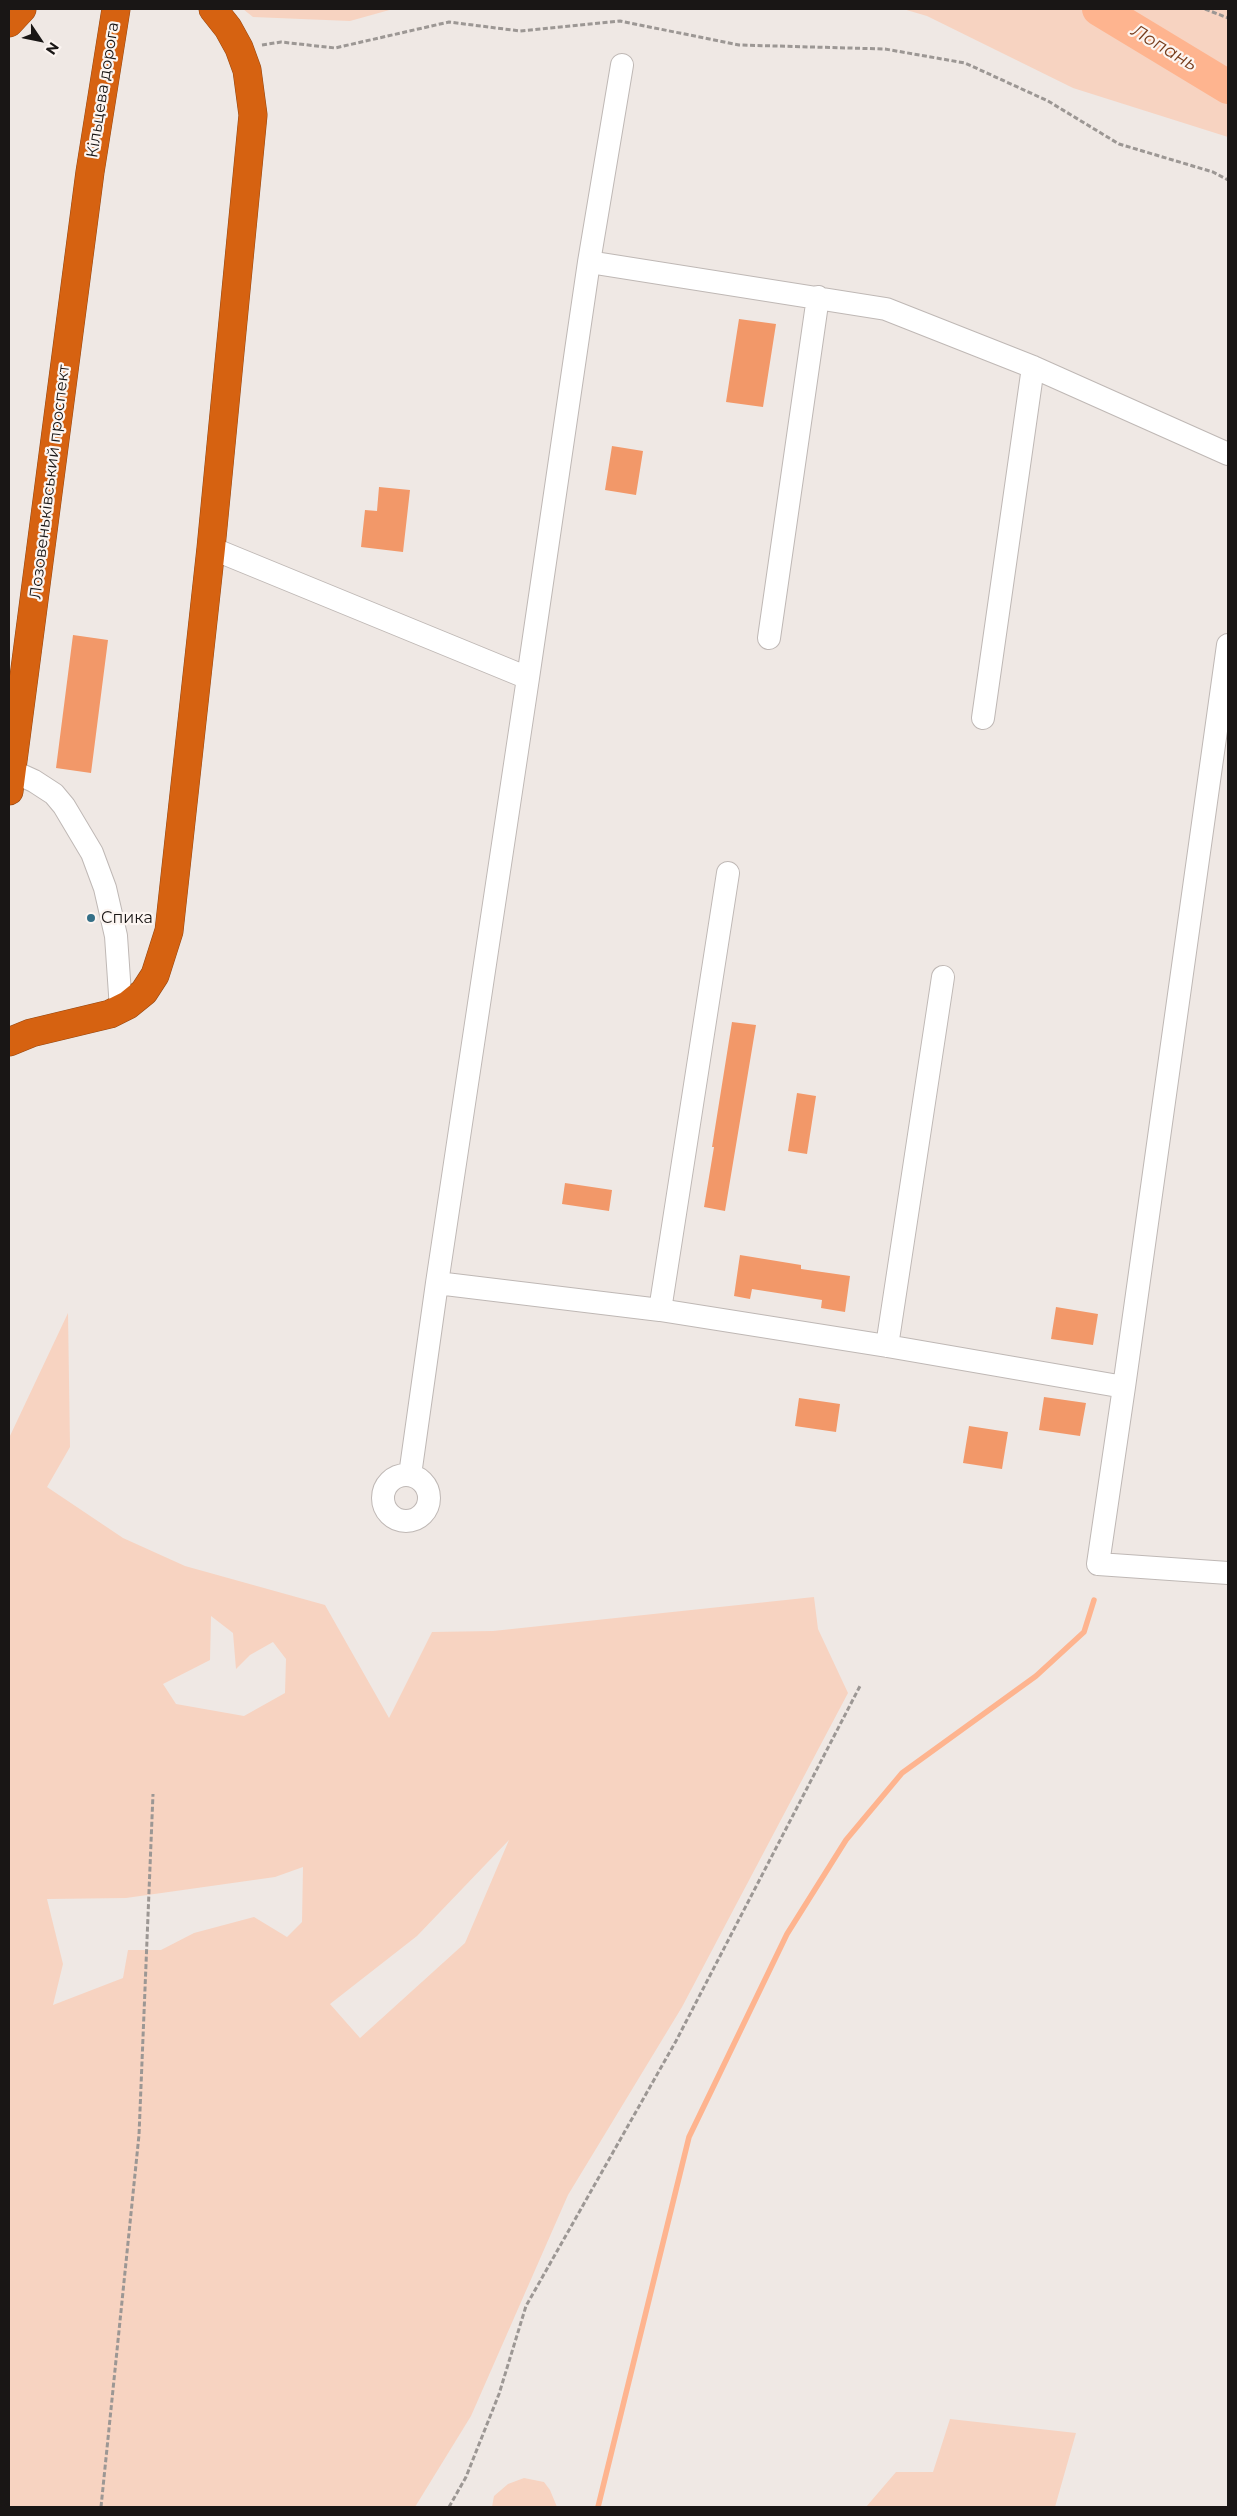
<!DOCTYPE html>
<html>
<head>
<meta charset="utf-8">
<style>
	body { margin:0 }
	#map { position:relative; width:1237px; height:2516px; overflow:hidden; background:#efe8e4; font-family:Montserrat,sans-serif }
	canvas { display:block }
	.frame { position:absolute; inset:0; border:10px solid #191615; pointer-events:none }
	.north { position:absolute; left:15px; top:15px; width:50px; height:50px; -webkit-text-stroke:4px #fcf5f1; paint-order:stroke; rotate:124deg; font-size:14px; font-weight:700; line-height:20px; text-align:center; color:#191615 }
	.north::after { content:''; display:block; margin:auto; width:18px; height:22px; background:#191615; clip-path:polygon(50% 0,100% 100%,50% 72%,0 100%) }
</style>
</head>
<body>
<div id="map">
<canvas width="1237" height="2516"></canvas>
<div class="frame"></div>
<div class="north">N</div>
</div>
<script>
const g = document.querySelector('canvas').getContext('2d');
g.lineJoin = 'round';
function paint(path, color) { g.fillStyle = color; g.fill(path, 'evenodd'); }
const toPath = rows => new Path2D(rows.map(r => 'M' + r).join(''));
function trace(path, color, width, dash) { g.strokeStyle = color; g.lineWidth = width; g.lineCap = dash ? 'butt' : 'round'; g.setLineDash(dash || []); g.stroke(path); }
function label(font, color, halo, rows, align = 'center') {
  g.font = font + ' Montserrat,sans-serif'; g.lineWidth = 4.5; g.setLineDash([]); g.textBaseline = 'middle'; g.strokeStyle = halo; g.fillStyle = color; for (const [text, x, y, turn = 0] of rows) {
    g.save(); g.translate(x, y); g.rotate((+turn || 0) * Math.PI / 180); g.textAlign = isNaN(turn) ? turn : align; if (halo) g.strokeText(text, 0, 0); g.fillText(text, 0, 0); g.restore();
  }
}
const green = toPath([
	[243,9,393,9,350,21,253,17],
	[903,9,1228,9,1228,137,1073,88,927,16],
	[68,1313,70,1447,47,1487,123,1538,185,1566,325,1605,389,1718,432,1632,493,1631,814,1597,818,1629,848,1693,682,2007,568,2195,471,2416,415,2507,9,2507,9,1438],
	[211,1616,233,1633,236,1669,250,1655,273,1642,286,1659,285,1693,244,1716,176,1704,163,1684,210,1660],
	[509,1840,465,1943,360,2038,330,2004,417,1936],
	[303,1867,302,1922,287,1937,254,1917,194,1933,161,1950,128,1950,123,1978,53,2005,63,1964,47,1899,126,1898,275,1877],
	[950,2419,1076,2433,1055,2507,866,2507,896,2472,933,2472],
	[524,2478,544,2482,550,2490,557,2507,492,2507,494,2496,508,2484]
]);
const stream = toPath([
	[598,2507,689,2137,787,1934,846,1840,902,1773,1036,1676,1084,1632,1094,1600]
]);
const river = toPath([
	[1099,9,1228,87]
]);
const building = toPath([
	[739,319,776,324,763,407,726,402],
	[612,446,643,451,636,495,605,490],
	[379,487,410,490,403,552,361,547,365,510,377,511],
	[73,635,108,640,91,773,56,768],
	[732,1022,756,1025,725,1211,704,1207,714,1147,712,1147],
	[797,1093,816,1096,807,1154,788,1151],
	[565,1183,612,1190,609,1211,562,1204],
	[740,1255,801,1265,801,1269,850,1276,845,1312,821,1308,822,1300,752,1289,750,1299,734,1296],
	[1056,1307,1098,1314,1093,1345,1051,1339],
	[1044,1397,1086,1403,1080,1436,1039,1430],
	[799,1398,840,1404,836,1432,795,1426],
	[969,1426,1008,1432,1002,1469,963,1463]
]);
const path = toPath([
	[1205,9,1228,18],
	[262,45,281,42,335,48,449,22,520,31,620,21,739,45,885,49,965,63,1048,101,1119,144,1213,172,1228,180],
	[101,2507,139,2135,153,1794],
	[449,2507,466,2477,499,2394,526,2306,676,2041,860,1686]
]);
const minor = toPath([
	[589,262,622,65],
	[211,548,528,678,437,1283,660,1310,887,1346,1124,1387,1098,1564,1228,1573],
	[769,638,818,297],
	[528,678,589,262,886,309,1033,367,1228,454],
	[983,718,1033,367],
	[12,771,34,781,54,794,64,806,92,853,105,888,116,936,121,1009],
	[660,1310,728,873],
	[887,1346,943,977],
	[1124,1387,1228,645],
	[410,1475,437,1283],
	'383 1498a23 23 0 1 1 46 0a23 23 0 1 1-46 0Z'
]);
const highway = toPath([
	[9,23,22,9],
	[9,791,90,172,116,9],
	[9,1042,31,1033,110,1014,128,1005,144,992,155,975,169,931,211,548,253,115,247,70,239,48,228,28,213,9]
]);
const markers = [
	[91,918,5,"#346f87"]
];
const streetNames = [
	["Кільцева дорога",103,90,-81],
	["Лозовеньківський проспект",50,482,-83]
];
const poiNames = [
	["Спика",101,918]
];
const waterNames = [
	["Лопань",1164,48,31]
];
paint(green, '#f7d3c1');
trace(stream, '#feb48f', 5.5);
trace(river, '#feb48f', 34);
paint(building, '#f29869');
trace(minor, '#bfb8b5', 24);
trace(highway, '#944712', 29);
trace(path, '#9c9794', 3, [5, 2.5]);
trace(minor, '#fff', 22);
trace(highway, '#d66211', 28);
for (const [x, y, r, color] of markers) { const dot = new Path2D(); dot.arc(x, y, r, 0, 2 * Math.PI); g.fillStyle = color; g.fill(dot); trace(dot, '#fcf5f1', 2); }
label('16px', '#191615', '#fcf5f1', streetNames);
label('16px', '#191615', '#fcf5f1', poiNames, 'left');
label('italic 18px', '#783e1d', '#fcf5f1', waterNames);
</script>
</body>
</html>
